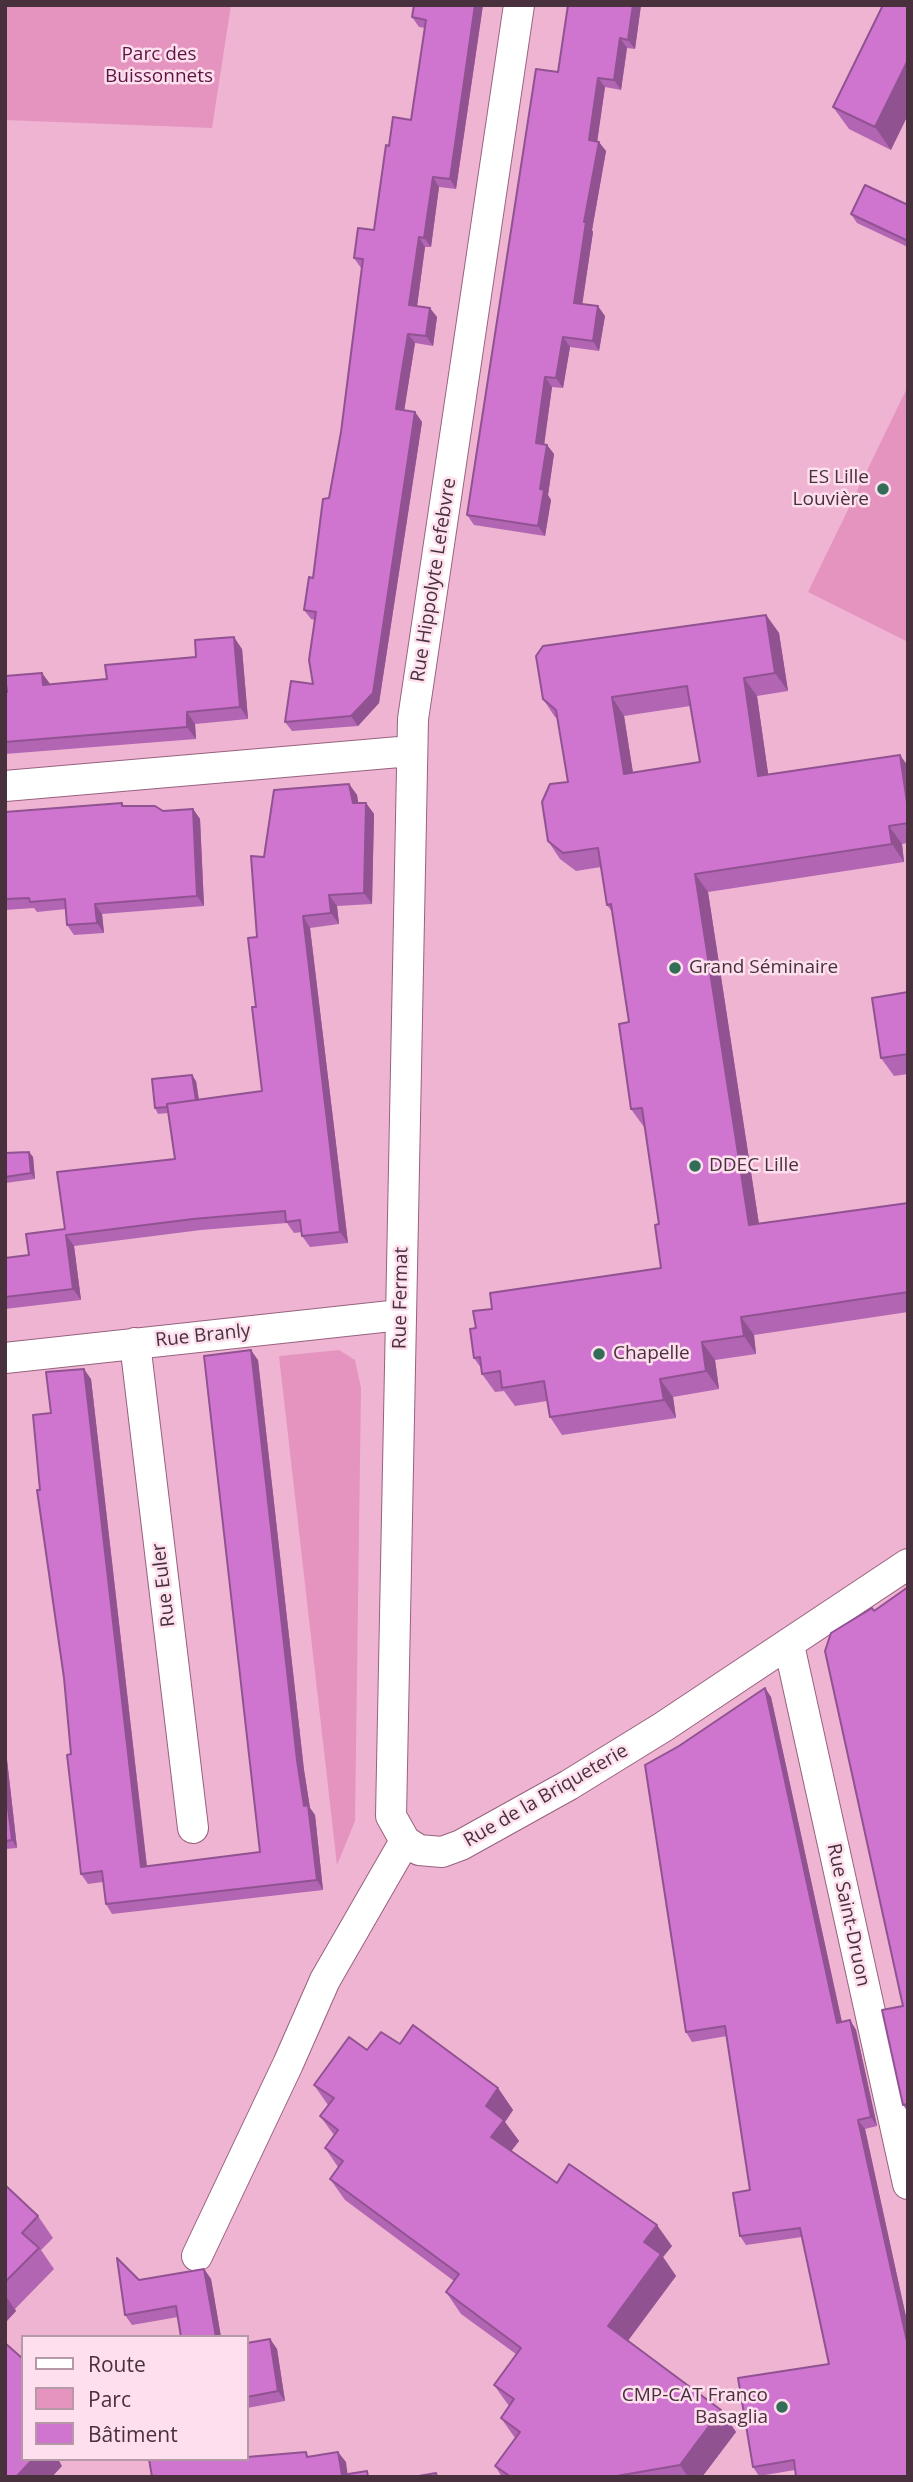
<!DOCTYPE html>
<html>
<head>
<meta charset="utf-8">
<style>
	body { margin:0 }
	#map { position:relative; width:913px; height:2482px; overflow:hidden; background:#efb4d2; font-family:"Open Sans",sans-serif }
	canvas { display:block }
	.frame { position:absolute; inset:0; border:7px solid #48313d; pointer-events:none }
	.legend { position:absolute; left:21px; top:2335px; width:228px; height:126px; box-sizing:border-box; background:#fedfee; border:2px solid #b599a7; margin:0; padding:9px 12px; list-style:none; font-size:21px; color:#48313d }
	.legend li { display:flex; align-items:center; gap:14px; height:35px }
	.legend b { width:35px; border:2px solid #b599a7 }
</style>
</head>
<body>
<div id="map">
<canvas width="913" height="2482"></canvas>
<div class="frame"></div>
<ul class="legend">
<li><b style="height:9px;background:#fff"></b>Route</li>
<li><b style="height:19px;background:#e494bf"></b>Parc</li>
<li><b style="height:19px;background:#cf75d0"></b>Bâtiment</li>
</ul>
</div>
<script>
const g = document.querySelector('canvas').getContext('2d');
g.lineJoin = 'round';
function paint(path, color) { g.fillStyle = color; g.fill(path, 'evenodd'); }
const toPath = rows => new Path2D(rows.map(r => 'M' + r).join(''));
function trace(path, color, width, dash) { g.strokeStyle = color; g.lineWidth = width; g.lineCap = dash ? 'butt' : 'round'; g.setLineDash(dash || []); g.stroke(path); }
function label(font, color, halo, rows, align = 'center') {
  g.font = font + ' "Open Sans",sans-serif'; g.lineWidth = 5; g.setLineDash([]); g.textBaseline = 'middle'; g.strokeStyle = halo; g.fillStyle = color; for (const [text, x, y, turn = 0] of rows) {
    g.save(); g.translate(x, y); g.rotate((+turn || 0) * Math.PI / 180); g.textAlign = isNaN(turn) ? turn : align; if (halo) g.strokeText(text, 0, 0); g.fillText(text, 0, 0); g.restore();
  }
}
const green = toPath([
	[5,5,231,5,212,128,5,120],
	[908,386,908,642,808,592],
	[339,1350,355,1360,361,1388,355,1821,337,1865,279,1356]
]);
const street = toPath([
	[5,786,411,751],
	[135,1343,193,1828],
	[5,1358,400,1315],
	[789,1645,908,2184],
	[405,1841,391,1816,413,719,519,5],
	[405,1841,419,1850,442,1852,461,1845,569,1785,663,1727,908,1564],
	[197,2256,288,2064,325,1980,405,1841]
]);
const wall = toPath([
	[414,5,483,5,456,189,439,187,431,247,425,247,417,306,437,317,433,346,415,343,404,410,415,412,422,422,379,703,358,726,292,731,285,722,313,684,315,620,311,619,304,610,313,578,329,498,341,432,362,268,361,268,354,258,374,230,389,146,411,120,425,28,419,27,412,17],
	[641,5,635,49,627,48,621,90,605,87,597,141,606,151,592,230,593,232,582,304,605,316,599,351,570,347,563,388,552,387,544,444,547,445,554,454,548,495,551,500,545,536,474,525,467,515,558,72],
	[883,5,891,150,849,129,833,107],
	[908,205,908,247,857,223,851,214],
	[766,615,779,633,788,691,757,696,768,774,908,766,908,843,902,844,904,862,708,892,759,1224,908,1203,908,1312,754,1335,756,1354,715,1360,719,1389,673,1397,676,1418,562,1435,550,1417,547,1401,515,1406,504,1391,495,1392,482,1374,481,1368,474,1358,476,1328,492,1309,661,1268,659,1224,645,1127,644,1127,631,1109,629,1022,613,913,607,905,601,867,576,871,560,859,548,841,568,782,558,719,555,717,543,699],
	[690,706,700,762,633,773,624,716],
	[242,649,248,719,195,724,196,739,5,754,5,692,42,673,50,685,107,679,196,657],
	[349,784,357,795,358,803,366,803,374,814,372,904,337,906,339,924,310,928,348,1243,310,1247,302,1236,302,1232,294,1233,287,1223,201,1230,74,1246,81,1300,5,1309,5,1258,29,1255,65,1229,175,1159,168,1113,158,1114,155,1108,196,1081,199,1099,262,1091,256,1007,257,937,264,857],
	[122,803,124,806,163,811,193,809,200,819,204,906,102,914,104,933,74,935,67,925,66,909,37,912,34,908,5,910,5,812],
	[908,992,908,1074,894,1076,881,1058],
	[29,1152,33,1157,35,1179,5,1183,5,1153],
	[258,1360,304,1770,310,1808,315,1815,323,1890,112,1914,106,1904,103,1882,88,1884,81,1874,64,1678,40,1490,51,1413,91,1379,147,1866,260,1852],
	[908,1587,908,2112,903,2105,903,2006,874,1611],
	[765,1688,771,1697,842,2022,850,2020,856,2030,877,2126,865,2129,908,2326,795,2470,759,2476,753,2467,829,2364,802,2237,746,2245,740,2236,750,2190,727,2036,692,2042,686,2032,679,1746],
	[5,1742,17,1848,5,1849],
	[400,2044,498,2088,513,2110,505,2122,519,2141,511,2151,557,2183,672,2246,663,2257,676,2276,628,2341,721,2410,736,2432,702,2477,502,2477,495,2466,515,2438,501,2418,509,2406,494,2385,516,2354,461,2314,446,2292,454,2281,345,2200,330,2179,338,2167,325,2148,334,2135,320,2116,328,2105,314,2085,367,2050],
	[5,2185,38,2216,53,2238,41,2250,54,2269,15,2309,16,2311,5,2323],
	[204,2269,211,2279,221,2337,181,2337,178,2317,132,2325,125,2315,139,2280],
	[270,2339,277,2349,285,2401,247,2408,247,2343]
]);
const shadedWall = toPath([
	[475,5,483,5,456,189,450,179],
	[633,5,641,5,635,49,628,40],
	[620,38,627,48,621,90,614,80],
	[908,60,908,115,891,150,875,127],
	[598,78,605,87,596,150,589,140],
	[599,142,606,151,592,230,593,232,581,313,574,303,584,222],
	[433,177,439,187,431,247,424,238],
	[419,237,425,247,416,314,409,305],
	[598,306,605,316,599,351,593,341],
	[430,308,437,317,433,346,426,336],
	[408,334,415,343,403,418,396,409],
	[563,337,570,347,563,388,556,378],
	[545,377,552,387,543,453,536,443],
	[415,412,422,422,379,703,358,726,351,716],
	[547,445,554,454,548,495,551,500,545,536,538,526,540,489],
	[766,615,779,633,788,691,775,673],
	[234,637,242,649,248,719,240,707],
	[42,673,51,685,43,685],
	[744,678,757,696,771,794,758,776],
	[612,697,624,716,636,792,624,774],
	[187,712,195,724,196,739,187,727],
	[900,755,908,766,908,809],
	[349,784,357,795,360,814,353,803],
	[366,803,374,814,372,904,364,893],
	[193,809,200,819,204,906,197,896],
	[889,826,902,844,904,862,892,844],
	[695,874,708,892,762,1244,749,1225],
	[329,895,337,906,339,924,331,913],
	[95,904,102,914,104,933,97,923],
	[303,916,310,928,348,1243,340,1232],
	[192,1075,196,1081,200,1110,196,1104],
	[29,1152,33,1157,35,1179,31,1173],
	[66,1235,74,1246,81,1300,73,1289],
	[741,1317,754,1335,756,1354,744,1336],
	[702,1342,715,1360,719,1389,706,1371],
	[251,1350,258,1360,304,1770,310,1808,315,1815,323,1890,317,1880,297,1760],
	[84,1369,91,1379,148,1877,141,1867],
	[660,1379,673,1397,676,1418,664,1400],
	[765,1688,771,1697,844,2032,837,2023],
	[5,1742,17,1848,12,1840,5,1784],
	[850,2020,856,2030,877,2126,871,2117],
	[498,2088,513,2110,505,2122,519,2141,506,2158,491,2137,486,2106],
	[858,2120,865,2129,908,2326,908,2346],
	[657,2225,672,2246,663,2257,676,2276,623,2347,608,2326,644,2242],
	[204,2269,211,2279,221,2337,216,2337],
	[5,2295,16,2311,5,2323],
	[270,2339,277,2349,285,2401,278,2391],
	[721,2410,736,2432,702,2477,688,2477,680,2465],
	[338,2452,346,2462,348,2477,342,2475],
	[33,2459,58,2459,62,2466,52,2477,16,2477]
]);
const building = toPath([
	[414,5,475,5,450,179,433,177,424,238,419,237,409,305,430,308,426,336,408,334,402,370,396,409,415,412,373,693,351,716,285,722,291,681,313,684,309,660,316,612,304,610,309,577,313,578,323,499,329,498,341,432,363,259,354,258,358,228,374,230,386,145,389,146,393,117,411,120,426,20,412,17,414,5],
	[568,5,633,5,628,40,620,38,614,80,598,78,589,140,599,142,584,222,586,222,574,303,598,306,593,341,563,337,556,378,545,377,536,443,547,445,540,489,544,490,538,526,467,515,536,69,558,72,568,5],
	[883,5,908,5,908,60,875,127,833,107,883,5],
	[865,185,908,205,908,241,851,214,865,185],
	[766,615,775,673,744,678,758,776,900,755,908,809,908,823,889,826,892,844,695,874,749,1225,908,1203,908,1292,741,1317,744,1336,702,1342,706,1371,660,1379,664,1400,550,1417,544,1381,502,1388,500,1371,482,1374,480,1357,474,1358,470,1329,476,1328,473,1311,492,1309,490,1293,661,1268,655,1225,659,1224,642,1108,631,1109,619,1024,629,1022,611,904,607,905,598,848,563,853,548,841,542,802,550,784,568,782,556,710,543,699,536,656,543,646,766,615],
	[687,686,700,762,624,774,612,697,687,686],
	[234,637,240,707,187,712,187,727,5,742,5,692,7,692,5,676,42,673,43,685,107,679,105,665,196,657,195,640,234,637],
	[349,784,353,803,366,803,364,893,329,895,331,913,303,916,340,1232,302,1236,300,1220,286,1222,285,1211,193,1219,66,1235,73,1289,5,1297,5,1258,29,1255,26,1234,65,1229,57,1172,175,1159,167,1104,262,1091,252,1007,256,1007,248,938,257,937,251,856,264,857,274,790,349,784],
	[122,803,122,806,155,806,163,811,193,809,197,896,95,904,97,923,67,925,65,899,30,902,29,898,5,899,5,812,122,803],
	[908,992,908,1054,881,1058,872,998,908,992],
	[192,1075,196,1100,167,1104,167,1107,155,1108,152,1079,192,1075],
	[29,1152,31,1173,5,1177,5,1153,29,1152],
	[251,1350,297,1760,304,1806,308,1805,317,1880,106,1904,102,1871,81,1874,67,1755,71,1754,64,1678,37,1490,40,1490,33,1415,51,1413,46,1372,84,1369,141,1867,260,1852,204,1356,251,1350],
	[908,1587,908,2104,903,2105,882,2010,903,2006,825,1651,831,1633,872,1608,874,1611,908,1587],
	[765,1688,837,2023,850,2020,871,2117,858,2120,908,2346,908,2477,796,2477,794,2460,753,2467,738,2378,829,2364,800,2228,740,2236,733,2193,750,2190,725,2026,686,2032,645,1765,679,1746,765,1688],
	[5,1784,12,1840,5,1841,5,1784],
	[413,2025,498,2088,486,2106,504,2120,491,2137,557,2183,569,2164,657,2225,644,2242,661,2254,608,2326,721,2410,680,2465,611,2477,511,2477,495,2466,520,2432,501,2418,514,2399,494,2385,521,2348,446,2292,459,2274,330,2179,343,2161,325,2148,338,2130,320,2116,334,2098,314,2085,349,2037,367,2050,381,2032,400,2044,413,2025],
	[5,2185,38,2216,22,2233,39,2248,5,2282,5,2185],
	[117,2258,139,2280,204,2269,216,2337,181,2337,176,2306,125,2315,117,2258],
	[270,2339,278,2391,247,2397,247,2343,270,2339],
	[5,2343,23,2359,23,2459,33,2459,16,2477,5,2477,5,2343],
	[306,2452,307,2457,338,2452,342,2475,367,2471,368,2477,152,2477,149,2459,247,2459,247,2457,306,2452],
	[436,2473,437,2477,413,2477,436,2473]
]);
const markers = [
	[883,489,7,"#326d57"],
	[675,968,7,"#326d57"],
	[695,1166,7,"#326d57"],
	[599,1354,7,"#326d57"],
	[782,2407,7,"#326d57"]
];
const parkNames = [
	["Parc des",159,55],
	["Buissonnets",159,77]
];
const poiNames = [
	["ES Lille",869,478,"right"],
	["Louvière",869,500,"right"],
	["Grand Séminaire",689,968],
	["DDEC Lille",709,1166],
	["Chapelle",613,1354],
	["CMP-CAT Franco",768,2396,"right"],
	["Basaglia",768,2418,"right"]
];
const streetNames = [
	["Rue Hippolyte Lefebvre",434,580,-81],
	["Rue Fermat",401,1298,-89],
	["Rue Branly",203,1336,-6],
	["Rue Euler",164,1585,-97],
	["Rue de la Briqueterie",546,1796,-30],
	["Rue Saint-Druon",848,1915,78]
];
paint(green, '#e494bf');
trace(street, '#97627e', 32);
trace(street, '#fff', 30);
paint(wall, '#b265b3');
paint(shadedWall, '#915292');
paint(building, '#cf75d0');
trace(building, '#915292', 2);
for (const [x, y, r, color] of markers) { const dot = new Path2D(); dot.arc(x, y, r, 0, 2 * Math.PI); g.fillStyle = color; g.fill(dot); trace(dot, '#fedfee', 2.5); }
label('19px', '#5c1541', '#fedfee', parkNames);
label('19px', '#48313d', '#fedfee', poiNames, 'left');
label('19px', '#48313d', '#fedfee', streetNames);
</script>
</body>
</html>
